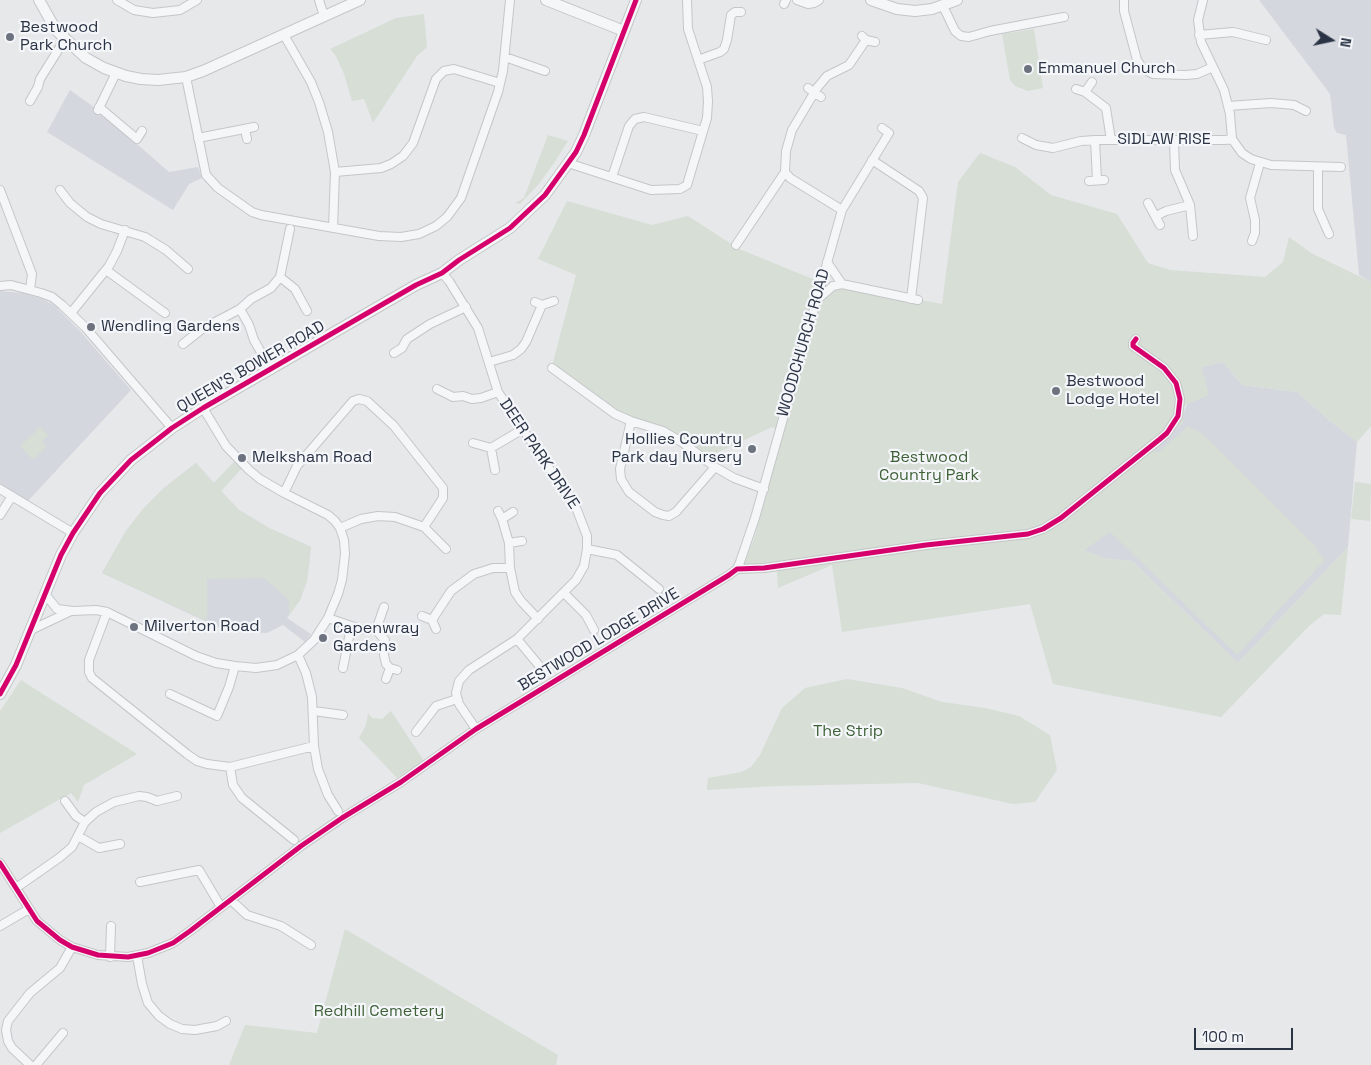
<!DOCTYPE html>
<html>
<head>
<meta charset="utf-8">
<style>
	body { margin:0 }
	#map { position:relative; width:1371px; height:1065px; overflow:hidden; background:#e6e8ea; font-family:"Space Grotesk",sans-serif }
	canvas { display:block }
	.north { position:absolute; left:1306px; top:15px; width:50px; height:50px; -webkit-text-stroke:4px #f4f6f9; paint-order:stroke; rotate:100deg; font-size:14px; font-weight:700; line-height:20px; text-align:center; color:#2b3445 }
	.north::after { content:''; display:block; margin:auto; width:18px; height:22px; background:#2b3445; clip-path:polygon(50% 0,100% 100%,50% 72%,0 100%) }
	.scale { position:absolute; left:1194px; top:1028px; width:99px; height:22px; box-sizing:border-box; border:2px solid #2b3445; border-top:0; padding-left:6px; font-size:15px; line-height:18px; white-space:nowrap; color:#2b3445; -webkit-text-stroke:4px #f4f6f9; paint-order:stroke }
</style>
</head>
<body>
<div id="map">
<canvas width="1371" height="1065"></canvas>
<div class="north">N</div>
<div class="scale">100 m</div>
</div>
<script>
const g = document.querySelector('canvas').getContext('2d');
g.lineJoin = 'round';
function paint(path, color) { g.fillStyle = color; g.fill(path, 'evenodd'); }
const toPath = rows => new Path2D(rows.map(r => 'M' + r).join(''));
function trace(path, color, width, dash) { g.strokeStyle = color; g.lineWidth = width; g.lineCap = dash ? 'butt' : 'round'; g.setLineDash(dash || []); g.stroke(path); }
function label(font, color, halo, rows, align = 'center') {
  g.font = font + ' "Space Grotesk",sans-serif'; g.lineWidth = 4.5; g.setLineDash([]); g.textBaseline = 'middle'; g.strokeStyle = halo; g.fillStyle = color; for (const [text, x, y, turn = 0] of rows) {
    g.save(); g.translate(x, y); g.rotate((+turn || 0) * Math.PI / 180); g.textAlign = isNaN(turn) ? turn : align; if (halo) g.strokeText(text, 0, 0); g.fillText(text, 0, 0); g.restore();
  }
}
const built = toPath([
	[1259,0,1371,0,1371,282,1359,275,1346,135,1337,133,1334,128,1330,94],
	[70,90,98,110,169,172,198,167,202,178,189,184,173,210,47,132],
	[0,291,23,293,43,299,55,306,80,331,131,390,28,501,0,484],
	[1223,362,1242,385,1297,392,1329,420,1357,442,1348,547,1238,663,1132,561,1103,558,1084,550,1073,515,1164,441,1179,425,1202,367],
	[234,462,241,469,221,491,239,510,269,528,311,547,307,581,300,600,287,618,311,634,305,642,283,625,267,633,238,632,220,628,102,573,126,531,143,509,164,488,196,463,214,483]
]);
const green = toPath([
	[424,14,427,47,417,56,373,123,364,99,352,101,344,74,336,56,330,49,396,18],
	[1034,29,1043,88,1028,91,1015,86,1010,80,1002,34],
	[548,135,568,141,554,163,538,185,520,204,515,203,524,198],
	[980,153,1015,167,1051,195,1117,214,1148,263,1170,270,1265,277,1283,262,1289,237,1311,253,1371,282,1371,426,1357,442,1329,420,1297,392,1242,385,1223,362,1202,367,1209,395,1185,405,1182,425,1179,425,1154,449,1157,453,1188,426,1203,434,1318,549,1317,551,1325,560,1237,655,1110,532,1085,550,1103,558,1132,561,1238,663,1348,547,1341,615,1324,614,1309,626,1221,717,1053,684,1030,604,842,632,832,565,778,588,777,571,740,574,754,539,784,431,772,427,708,457,624,415,552,366,576,275,538,259,567,201,652,225,688,216,739,249,835,288,852,289,920,303,921,300,942,304,958,182],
	[40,427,48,435,42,441,47,446,33,460,20,446],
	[234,462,241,469,221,491,239,510,269,528,311,547,307,581,300,600,287,618,289,614,289,600,264,578,207,579,207,621,102,573,126,531,143,509,164,488,196,463,214,483],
	[1355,482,1371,484,1370,521,1351,519],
	[847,679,902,688,942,702,985,708,1019,716,1050,735,1057,770,1035,802,1013,804,918,783,777,786,707,790,708,778,741,772,751,767,760,755,782,708,805,688],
	[21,680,137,754,84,785,78,802,71,793,0,833,0,711],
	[391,711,424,761,397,778,359,738,366,725,368,713,372,718,382,719],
	[345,929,558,1055,556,1065,229,1065,245,1025,317,1033]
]);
const minor = toPath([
	[117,0,134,10,153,13,180,10,197,0],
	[319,0,324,16],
	[797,0,808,4,814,3,819,0],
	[1124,0,1124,11,1137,60,1143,69,1153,74,1186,75,1197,74,1213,67],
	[1203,0,1198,20,1201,42,1224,90,1230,114,1232,139,1242,153,1251,159,1271,165,1341,167],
	[784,4,786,0],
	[943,6,955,31,961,36,969,37,990,31,1064,17],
	[284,35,311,82,319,102,328,132,335,172,333,228],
	[1199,35,1233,32,1266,40],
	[862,36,866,40,875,42],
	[505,57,545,71],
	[698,60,720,52,724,49,727,40,731,15,735,12,741,12],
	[186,77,206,175,218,188,252,212,261,215,379,236,401,237,419,234,436,226,447,217,461,198,498,92,503,71,510,0],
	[808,88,821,97],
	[1076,89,1085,92,1106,108,1111,140],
	[1085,92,1092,82],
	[30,101,38,87,40,79,65,39],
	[1228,106,1271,103,1294,105,1306,111],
	[99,107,137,139,142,131],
	[98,110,116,73],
	[245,129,247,139],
	[198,138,254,127],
	[1022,138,1036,145,1053,148,1081,141,1095,140,1225,140,1232,139],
	[1095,140,1097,180],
	[1174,140,1175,170,1190,205,1193,236],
	[872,160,919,191,923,198,911,299],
	[568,163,651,190,680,189,687,185,707,118,708,101,707,87,688,29,687,0],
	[1318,167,1318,209,1329,234],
	[335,172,381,168,391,164,403,156,413,143,436,79,444,71,454,69,500,83],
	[785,172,790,178,842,210],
	[612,177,629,126,635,119,644,117,703,131],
	[1089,181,1104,180],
	[0,190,32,274,30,290],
	[60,190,70,203,87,217,101,224,145,237,166,250,188,269],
	[1148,203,1160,225],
	[1156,216,1166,211,1190,205],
	[1252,241,1255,233,1255,220,1250,198,1260,163],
	[736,245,785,172,786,151,792,130,817,88,827,76,849,65,866,40],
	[827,262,842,284,918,300],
	[106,270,165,313],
	[442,273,449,281,478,328,498,392,577,510,587,536,587,549,584,566,576,580,517,639,469,670,459,681,456,693,459,704,476,729],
	[280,277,295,289,307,311],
	[0,286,11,285,41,293,52,297,62,305,85,327,172,428],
	[819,298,833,286,842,284],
	[535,302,542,305,554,301],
	[240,309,249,325,254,340,271,370],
	[71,313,109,266,117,251,125,230],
	[183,344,202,329,240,309,251,299,271,288,280,277,290,229],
	[394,353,402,348,407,339,430,324,466,307],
	[489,362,513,355,521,349,526,342,542,305],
	[552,368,615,414,631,421,663,431,683,443,715,467,734,478,764,489],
	[437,389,453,397,463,396,472,399,481,398,498,392],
	[631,421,620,469,621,479,629,492,655,512,663,515,669,516,676,512,715,467],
	[473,443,491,448,523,429],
	[491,448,495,470],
	[0,489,73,533],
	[284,493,297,466,353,401,359,399,367,401,394,426,443,488,443,498,424,527],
	[498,511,502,519,513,512],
	[0,515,12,496],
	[502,519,509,543,510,568,515,592,521,601,538,619],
	[340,528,361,519,378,516,395,517,424,527,446,549],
	[509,543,522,541],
	[587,549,617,555,659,589],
	[737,569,740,562,755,518,842,210,889,133,882,128],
	[564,593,586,615,594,630],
	[45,594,57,609,73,611,96,610,107,612,196,656,216,663,235,666,256,668,277,665,298,655,314,640,328,618,338,594,342,580,345,554,344,540,340,528,335,521,328,515,284,493,260,479,249,470,226,446,203,408],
	[107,612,89,660,89,672,92,678,187,754,197,761,207,764,230,767,314,746],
	[422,616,432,620,436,629],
	[328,618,360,629,376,630],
	[432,620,451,591,474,574,493,568,510,568],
	[31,630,71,611],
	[376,630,385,640,384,655,386,664,390,668,397,670],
	[376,630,384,607],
	[517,639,542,669],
	[298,655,306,673,312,697,314,746,318,769,328,795,338,811],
	[343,668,351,627],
	[386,679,390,668],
	[170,694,217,716,229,687,235,666],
	[314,711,343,715],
	[416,732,436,706,457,699],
	[230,767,233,785,242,798,294,840],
	[65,801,76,816,85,822],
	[78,836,99,848,120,844],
	[0,863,37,921,60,940,72,947,98,955,128,957,148,953,173,943,190,931,301,846,342,818,401,782,476,729,729,575,737,569,764,568,926,545,1028,534,1043,529,1061,518,1160,439,1167,433,1178,416,1180,399,1176,383,1164,368,1133,346,1133,343,1136,339],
	[140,882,199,870,221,907],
	[16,888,59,858,72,847,85,822,96,812,114,802,139,796,147,797,157,801,177,796],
	[231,900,247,915,281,926,311,945],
	[0,926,29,909],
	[137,956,142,984,148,1003,159,1016,170,1024,182,1029,195,1030,217,1026,226,1021],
	[110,957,111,926],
	[30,1065,12,1048,8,1041,6,1030,8,1021,30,993,60,968,72,947],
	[36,1065,63,1033]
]);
const tertiary = toPath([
	[39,0,56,30,86,58,104,68,126,76,141,79,158,80,186,77,203,71,360,0],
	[546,0,624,31],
	[871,0,897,9,915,11,932,9,957,0],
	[0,694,16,665,61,555,73,533,100,493,131,460,172,428,203,408,416,285,442,273,459,260,510,228,545,195,576,152,584,135,636,0]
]);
const cycleway = toPath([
	[0,694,16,665,61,555,73,533,100,493,131,460,172,428,203,408,416,285,442,273,459,260,510,228,545,195,576,152,584,135,636,0],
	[0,863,37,921,60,940,72,947,98,955,128,957,148,953,173,943,190,931,301,846,342,818,401,782,476,729,729,575,737,569,764,568,926,545,1028,534,1043,529,1061,518,1160,439,1167,433,1178,416,1180,399,1176,383,1164,368,1133,346,1133,343,1136,339]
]);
const markers = [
	[10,37,5,"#6c737f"],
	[1028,69,5,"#6c737f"],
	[91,327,5,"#6c737f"],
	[1056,391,5,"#6c737f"],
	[752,449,5,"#6c737f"],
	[242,458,5,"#6c737f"],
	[134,627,5,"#6c737f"],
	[323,638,5,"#6c737f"]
];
const poiNames = [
	["Bestwood",20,28],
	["Park Church",20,46],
	["Emmanuel Church",1038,69],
	["Wendling Gardens",101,327],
	["Bestwood",1066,382],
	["Lodge Hotel",1066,400],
	["Hollies Country",742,440,"right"],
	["Park day Nursery",742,458,"right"],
	["Melksham Road",252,458],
	["Milverton Road",144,627],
	["Capenwray",333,629],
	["Gardens",333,647]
];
const streetNames = [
	["SIDLAW RISE",1164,140],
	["WOODCHURCH ROAD",804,343,-74],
	["QUEEN'S BOWER ROAD",251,367,-30],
	["DEER PARK DRIVE",539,454,56],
	["BESTWOOD LODGE DRIVE",599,640,-31]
];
const parkNames = [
	["Bestwood",929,458],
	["Country Park",929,476],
	["The Strip",848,732],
	["Redhill Cemetery",379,1012]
];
paint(built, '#d4d7dd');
paint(green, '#d6ded6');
trace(minor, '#c4c6c8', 10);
trace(tertiary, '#c4c6c8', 12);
trace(minor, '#f5f6f7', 8);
trace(tertiary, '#f5f6f7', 10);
trace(cycleway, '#d6006c', 5);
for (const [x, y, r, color] of markers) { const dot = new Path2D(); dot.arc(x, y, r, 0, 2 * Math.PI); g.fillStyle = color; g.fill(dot); trace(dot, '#f4f6f9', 2); }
label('16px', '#2b3445', '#f4f6f9', poiNames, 'left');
label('16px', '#2b3445', '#f4f6f9', streetNames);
label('16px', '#3f6138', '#f4f6f9', parkNames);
</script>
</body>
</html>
